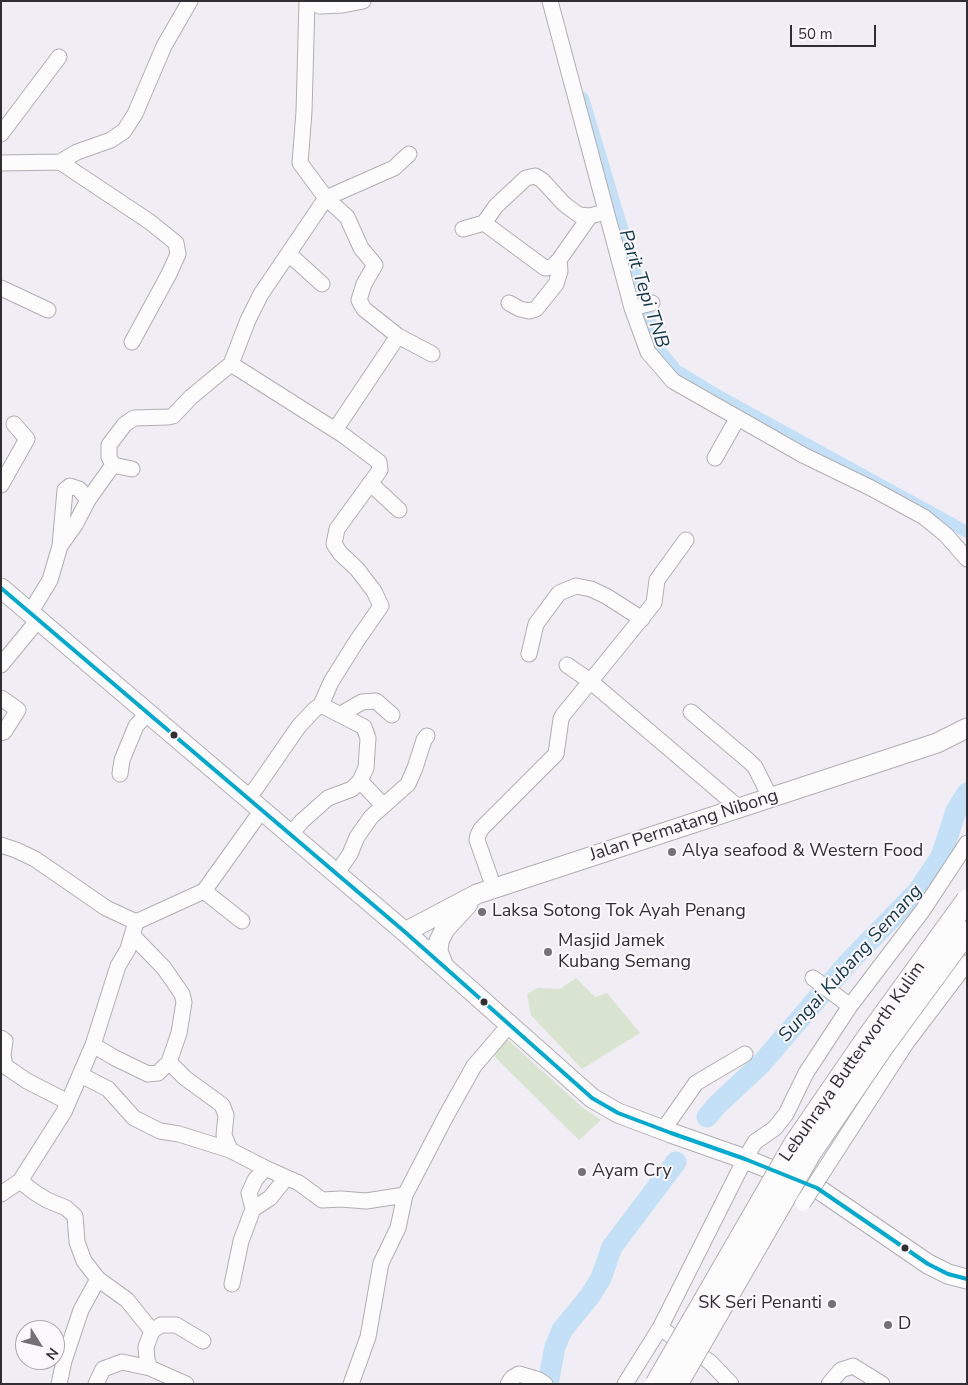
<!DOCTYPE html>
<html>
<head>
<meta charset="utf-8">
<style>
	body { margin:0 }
	#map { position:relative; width:968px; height:1385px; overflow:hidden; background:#f0edf4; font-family:"Nunito Sans",sans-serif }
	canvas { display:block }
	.frame { position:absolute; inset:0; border:2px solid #302e33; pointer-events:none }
	.north { position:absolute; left:15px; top:1320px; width:50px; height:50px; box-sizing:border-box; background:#fbf9fe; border:1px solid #aaa8ad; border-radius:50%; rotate:126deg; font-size:14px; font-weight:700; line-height:20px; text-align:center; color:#302e33 }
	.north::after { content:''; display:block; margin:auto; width:18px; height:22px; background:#737177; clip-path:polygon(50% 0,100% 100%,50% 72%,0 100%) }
	.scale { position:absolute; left:790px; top:25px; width:86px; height:22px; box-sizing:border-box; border:2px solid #302e33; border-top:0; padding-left:6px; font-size:15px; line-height:18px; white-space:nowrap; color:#302e33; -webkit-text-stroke:4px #fbf9fe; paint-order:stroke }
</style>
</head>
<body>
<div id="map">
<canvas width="968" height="1385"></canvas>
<div class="frame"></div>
<div class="north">N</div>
<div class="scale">50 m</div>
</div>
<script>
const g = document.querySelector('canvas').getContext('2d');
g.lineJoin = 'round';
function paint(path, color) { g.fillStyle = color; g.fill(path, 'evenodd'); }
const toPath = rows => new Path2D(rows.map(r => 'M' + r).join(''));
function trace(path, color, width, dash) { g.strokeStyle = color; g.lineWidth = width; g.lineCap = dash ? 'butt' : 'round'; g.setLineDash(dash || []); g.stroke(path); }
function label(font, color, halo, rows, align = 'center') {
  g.font = font + ' "Nunito Sans",sans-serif'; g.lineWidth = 4; g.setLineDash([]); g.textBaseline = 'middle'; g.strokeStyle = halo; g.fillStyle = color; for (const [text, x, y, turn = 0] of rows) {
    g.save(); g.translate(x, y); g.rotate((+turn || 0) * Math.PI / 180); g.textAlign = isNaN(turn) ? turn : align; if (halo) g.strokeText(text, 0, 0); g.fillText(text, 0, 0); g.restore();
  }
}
const green = toPath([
	[576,978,595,997,607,993,640,1033,582,1069,531,1015,527,994,538,988,560,989],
	[507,1039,583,1108,601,1120,579,1140,494,1056]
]);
const canal = toPath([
	[583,98,658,348,676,370,717,395,967,532]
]);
const river = toPath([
	[707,1117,717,1105,761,1064,848,963,918,891,941,857,956,811,967,793],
	[548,1384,555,1347,562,1330,590,1296,601,1278,612,1247,676,1162]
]);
const minor = toPath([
	[307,1,304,112,300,163,326,198,347,217,361,248,375,265,364,284,359,300,364,309,398,336,432,354],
	[308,1,320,6,343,5,363,1],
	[550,1,632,308,648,352,673,381,803,455,871,488,924,517,946,535,967,559],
	[1,134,59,57],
	[60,162,150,222,176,243,178,254,169,274,132,342],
	[1,163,60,162,77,152,111,140,124,131,135,114,164,46,190,1],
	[484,223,545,268,552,267,559,260,590,216],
	[463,229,484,223,496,206,526,178,535,176,542,180,564,204,579,215,590,216,605,212],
	[289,254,322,284],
	[1,288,48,310],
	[509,303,520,309,529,311,536,309,556,284,560,271,559,260],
	[632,308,652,303],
	[231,364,343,435,379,462,380,470,337,529,334,544,340,553,357,569,374,591,381,606,356,642,331,682,321,705,315,709,299,726,256,788,247,798],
	[335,430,398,336],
	[715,458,737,419],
	[132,469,113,465,109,457,109,445,125,424,134,418,168,417,173,416,191,397,231,364,248,320,261,294,326,198,394,168,409,154],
	[370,483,399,510],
	[1,485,27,439,14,424],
	[60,546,65,490,70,486,79,489,88,500],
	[30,613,50,580,60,546,75,525,88,500,113,465],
	[529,654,536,624,559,593,576,586,591,589,606,596,642,619],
	[1,665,38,620],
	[567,665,590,681,739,808],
	[1,698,18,710,4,732,1,733],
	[691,712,750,762,755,767,770,797],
	[341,714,362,702,376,701,392,715],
	[120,774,122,760,136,726,148,713],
	[360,781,383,805],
	[290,835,302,821,328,798,352,789,360,781,366,768,368,738,364,727,321,705],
	[1,845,16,850,35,859,106,908,136,922,204,891,262,810],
	[336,874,350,854,357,837,371,817,408,784,415,768,424,740,427,736],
	[494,888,477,840,478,835,481,829,556,754,561,719,563,715,654,603,657,580,686,540],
	[204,891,242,921],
	[813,978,850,1006],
	[1,1038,5,1041,3,1055,5,1066,27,1081,68,1102],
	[93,1045,115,1058,148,1074,158,1073,169,1062,179,1033,184,1002,182,994,164,968,132,935],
	[169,1062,185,1078,222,1105,226,1115,224,1135,230,1150,265,1168,299,1183,322,1200,341,1199,366,1201,405,1195],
	[81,1075,108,1089,134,1118,160,1131,179,1134,230,1150],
	[663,1130,696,1083,745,1054],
	[821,1175,907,1042,967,963],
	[20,1181,34,1192,47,1200,66,1208,75,1216,77,1242,84,1261,98,1279,127,1300,152,1331],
	[1,1194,20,1181,64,1112,93,1045,118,966,128,949,136,922],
	[253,1209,270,1198,286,1178],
	[232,1284,241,1241,253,1209,249,1193,255,1180,265,1168],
	[660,1328,710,1362,731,1384],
	[150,1368,147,1360,146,1347,152,1331,161,1325,176,1325,203,1341],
	[59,1384,64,1361,81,1310,98,1279],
	[96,1384,103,1369,122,1362,150,1368,186,1384],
	[351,1384,368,1337,381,1263,398,1228,405,1195,446,1116,474,1066,510,1024],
	[508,1384,512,1378,519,1374,539,1380,545,1384],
	[625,1384,660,1328,745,1159,755,1142,775,1128,786,1114,806,1073,850,1006,923,910,967,843],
	[829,1384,841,1370,853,1366,882,1384]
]);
const major = toPath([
	[1,588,405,932,592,1098,618,1113,671,1133,745,1159,817,1188,928,1264,948,1274,967,1279],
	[405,932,477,894,937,743,967,728],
	[444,967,438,951,439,941,445,929,468,904]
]);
const minorBridge = toPath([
	[803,1203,821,1175]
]);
const highwayBridge = toPath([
	[656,1384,795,1143,867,1038,967,900],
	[677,1384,811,1152,882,1048,967,932]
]);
const bus1 = toPath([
	[1,588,405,932,592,1098,618,1113,671,1133,745,1159,817,1188,928,1264,948,1274,967,1279]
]);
const markers = [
	[174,735,4.5,"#302e33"],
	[672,852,5,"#737177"],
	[482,912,5,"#737177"],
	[548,952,5,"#737177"],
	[484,1002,4.5,"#302e33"],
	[582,1172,5,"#737177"],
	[905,1248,4.5,"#302e33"],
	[832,1304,5,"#737177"],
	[888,1325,5,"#737177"]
];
const streetNames = [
	["Jalan Permatang Nibong",684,826,-18],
	["Lebuhraya Butterworth Kulim",853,1062,-55]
];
const poiNames = [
	["Alya seafood & Western Food",682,852],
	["Laksa Sotong Tok Ayah Penang",492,912],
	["Masjid Jamek",558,942],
	["Kubang Semang",558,963],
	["Ayam Cry",592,1172],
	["SK Seri Penanti",822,1304,"right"],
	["D",898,1325]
];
const waterNames = [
	["Parit Tepi TNB",643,289,72],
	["Sungai Kubang Semang",851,964,-48]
];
paint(green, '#d8e3d0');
trace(canal, '#c3e0f6', 12);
trace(river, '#c3e0f6', 21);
trace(minor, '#b0aeb3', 17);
trace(major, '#b0aeb3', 21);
trace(minor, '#fdfcfd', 15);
trace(major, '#fdfcfd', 19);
trace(minorBridge, '#b0aeb3', 17, []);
trace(highwayBridge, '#b0aeb3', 23, []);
trace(minorBridge, '#fdfcfd', 15);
trace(highwayBridge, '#fdfcfd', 21);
trace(bus1, '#00a9ce', 4);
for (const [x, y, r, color] of markers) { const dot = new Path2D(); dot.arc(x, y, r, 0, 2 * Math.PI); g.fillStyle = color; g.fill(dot); trace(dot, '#fbf9fe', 2); }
label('18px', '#302e33', '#fbf9fe', streetNames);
label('18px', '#302e33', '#fbf9fe', poiNames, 'left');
label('italic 19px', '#12364a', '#fbf9fe', waterNames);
</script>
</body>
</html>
